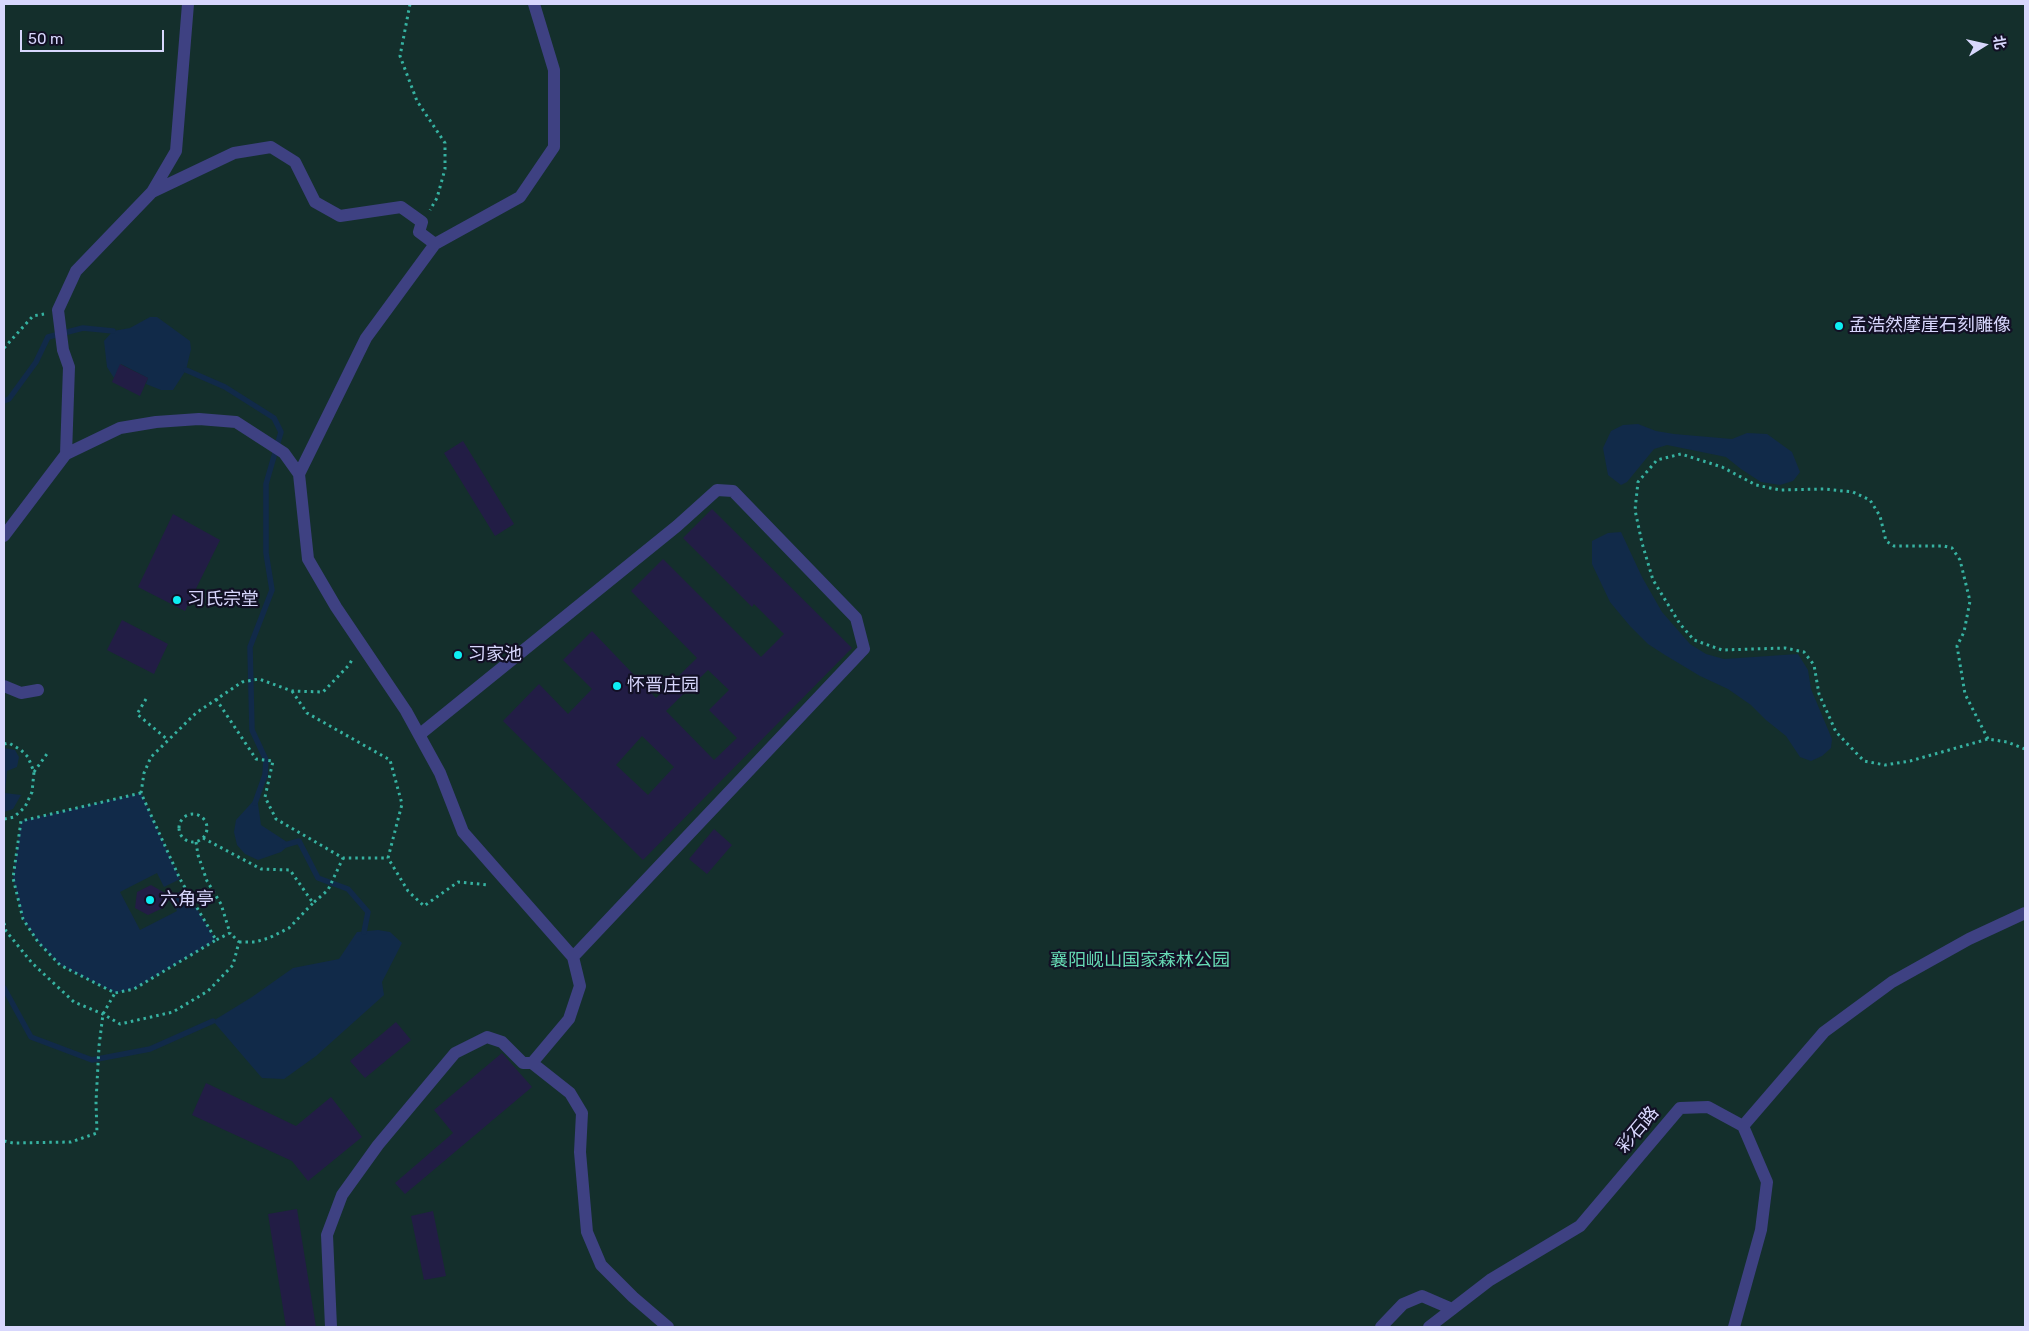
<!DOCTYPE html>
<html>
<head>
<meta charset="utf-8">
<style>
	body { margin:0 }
	#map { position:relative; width:2029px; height:1331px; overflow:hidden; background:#121025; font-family:Rubik,"Noto Sans SC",sans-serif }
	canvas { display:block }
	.frame { position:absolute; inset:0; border:5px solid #d8d7fd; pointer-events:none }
	.north { position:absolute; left:1959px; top:20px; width:50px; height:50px; -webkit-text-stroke:4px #121025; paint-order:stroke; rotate:80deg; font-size:14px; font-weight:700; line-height:20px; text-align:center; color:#d8d7fd }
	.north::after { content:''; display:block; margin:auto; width:18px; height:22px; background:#d8d7fd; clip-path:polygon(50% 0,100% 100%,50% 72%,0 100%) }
	.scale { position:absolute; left:20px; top:30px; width:144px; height:22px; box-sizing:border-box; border:2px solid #d8d7fd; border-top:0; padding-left:6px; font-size:15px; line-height:18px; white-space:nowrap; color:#d8d7fd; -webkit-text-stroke:4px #121025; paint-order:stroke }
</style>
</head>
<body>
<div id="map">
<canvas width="2029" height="1331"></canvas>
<div class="frame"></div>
<div class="north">北</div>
<div class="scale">50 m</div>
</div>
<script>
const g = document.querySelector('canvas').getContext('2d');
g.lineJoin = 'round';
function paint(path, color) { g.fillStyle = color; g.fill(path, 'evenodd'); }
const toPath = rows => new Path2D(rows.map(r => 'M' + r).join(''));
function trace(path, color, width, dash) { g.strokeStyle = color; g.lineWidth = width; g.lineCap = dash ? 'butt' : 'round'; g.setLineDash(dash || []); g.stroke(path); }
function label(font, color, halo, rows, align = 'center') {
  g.font = font + ' Rubik,"Noto Sans SC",sans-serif'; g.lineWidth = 4.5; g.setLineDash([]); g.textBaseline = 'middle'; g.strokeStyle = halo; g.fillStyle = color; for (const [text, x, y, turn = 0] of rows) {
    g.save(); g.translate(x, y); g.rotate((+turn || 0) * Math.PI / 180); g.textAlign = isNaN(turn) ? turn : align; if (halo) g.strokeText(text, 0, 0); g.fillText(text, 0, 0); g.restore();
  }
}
const green = toPath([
	[4,4,2025,4,2025,1327,4,1327]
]);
const water = toPath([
	[150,317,157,317,190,341,191,349,186,370,173,390,161,390,146,384,148,378,121,364,114,378,107,367,104,341,113,331,130,328],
	[1638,424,1656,431,1674,434,1732,439,1747,433,1767,434,1792,452,1800,472,1793,481,1780,485,1761,482,1741,469,1726,457,1667,445,1654,449,1627,482,1621,485,1608,475,1603,448,1611,431,1623,425],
	[1621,532,1642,577,1662,612,1690,644,1706,654,1724,659,1798,654,1808,670,1811,689,1832,739,1831,748,1822,756,1811,761,1800,757,1786,736,1766,720,1751,705,1728,689,1700,676,1665,655,1648,644,1630,626,1610,602,1592,564,1592,541,1608,533],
	[4,748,15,750,19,757,17,767,7,771,5,793,21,795,13,809,4,812],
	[141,793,180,879,164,887,157,873,120,892,140,930,177,911,169,897,185,889,216,940,134,989,115,993,60,965,38,942,23,919,13,878,21,821],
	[257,797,261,825,290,844,281,852,258,860,245,854,237,845,234,832,236,820],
	[378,930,390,932,402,943,382,982,384,995,316,1056,284,1079,262,1078,213,1021,252,997,293,968,339,959,357,932]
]);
const stream = toPath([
	[186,370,225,387,274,418,281,432,266,484,266,553,272,590,250,647,252,730,266,760,265,775,255,803],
	[4,401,9,399,36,362,48,337,83,328,113,331],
	[285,845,299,841,318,878,348,889,368,912,364,932],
	[4,988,31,1037,92,1060,150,1049,213,1021]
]);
const building = toPath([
	[120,364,148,378,140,396,112,382],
	[463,441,514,524,495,536,444,453],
	[712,509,852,648,643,860,503,721,539,684,568,714,592,689,563,660,592,631,656,698,697,658,631,591,663,559,761,657,784,634,754,604,752,607,683,538],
	[708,670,729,690,709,710,737,738,714,760,666,711],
	[642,736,674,767,648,795,616,765],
	[173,514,220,540,185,611,138,587],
	[122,620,168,644,154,674,107,650],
	[714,829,732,845,707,874,689,859],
	[151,885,165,893,163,908,148,915,135,908,137,892],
	[396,1022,411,1040,365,1078,350,1061],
	[502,1053,532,1087,405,1194,395,1183,453,1133,434,1110],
	[206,1083,296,1126,331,1097,362,1137,308,1181,292,1161,192,1115],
	[297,1209,316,1327,286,1327,268,1214],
	[433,1211,446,1276,424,1280,411,1216]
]);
const path = toPath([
	[410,4,400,56,417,101,445,143,445,169,437,198,430,210],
	[4,348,33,316,44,314],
	[292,691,307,713,390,760,402,804,388,858,408,891,424,906,458,882,489,885],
	[146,699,137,714,168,740],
	[216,699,256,759,273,761,265,797,276,819,343,858,388,858],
	[1988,739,1965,694,1957,646,1964,632,1970,601,1960,560,1952,548,1944,546,1894,546,1886,541,1880,516,1870,500,1853,492,1824,489,1780,490,1756,485,1722,467,1681,454,1657,460,1638,482,1635,510,1642,543,1653,580,1680,624,1694,640,1722,650,1785,648,1804,652,1814,665,1819,694,1836,732,1864,761,1885,765,1910,761,1988,739,2007,742,2025,749],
	[4,744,9,743,21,750,28,757,34,772,32,792,25,807,14,817,4,819],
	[34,772,49,751],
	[141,793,21,821,13,878,23,919,38,942,60,965,115,993,134,989,216,940,180,879,141,793,144,773,151,757,196,713,242,682,259,679,292,691,323,692,349,665,353,658],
	'179 828a14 14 0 1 1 28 0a14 14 0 1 1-28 0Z',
	[203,838,261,869,290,870,313,903,328,890,343,858],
	[196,842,198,855,207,881,221,904,230,933,216,940],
	[4,923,6,931,32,963,74,1002,103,1014,120,1024,173,1012,208,991,233,965,239,942,230,933],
	[239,942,255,942,269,938,289,928,313,903],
	[4,1141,13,1143,71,1142,97,1133,96,1102,99,1046,103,1014,115,993]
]);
const minor = toPath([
	[152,192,176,151,188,4],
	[66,454,69,367,63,350,58,310,76,271,152,192,234,153,271,147,295,162,315,202,340,216,401,207,422,222,419,232,435,244],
	[4,536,66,454,120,428,156,422,199,419,236,422,284,453,299,474],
	[4,686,21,693,38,690],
	[419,735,677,526,717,490,733,491,856,618,864,649,573,957,463,832,440,773,406,711,336,607,308,559,299,474,366,338,435,244,520,197,554,147,554,70,534,4],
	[532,1063,570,1093,582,1113,580,1152,587,1232,601,1265,633,1297,668,1327],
	[1743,1126,1824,1032,1892,982,1969,939,2025,913],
	[331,1327,327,1235,342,1195,378,1145,455,1053,487,1037,502,1042,523,1063,532,1063,569,1019,580,986,573,957],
	[1381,1327,1403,1304,1422,1296,1452,1309],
	[1429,1327,1490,1280,1580,1226,1680,1108,1708,1107,1743,1126,1767,1182,1761,1230,1734,1327]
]);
const markers = [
	[1839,326,5,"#0deef3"],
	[177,600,5,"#0deef3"],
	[458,655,5,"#0deef3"],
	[617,686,5,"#0deef3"],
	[150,900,5,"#0deef3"]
];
const poiNames = [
	["孟浩然摩崖石刻雕像",1849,326],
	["习氏宗堂",187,600],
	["习家池",468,655],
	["怀晋庄园",627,686],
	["六角亭",160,900]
];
const parkNames = [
	["襄阳岘山国家森林公园",1140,961]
];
const streetNames = [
	["彩石路",1638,1130,-50]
];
paint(green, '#142f2c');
paint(water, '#112a49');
trace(stream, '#112a49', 5.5);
paint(building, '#221d45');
trace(path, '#36b2a1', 3, [2.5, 4]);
trace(minor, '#3e4182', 12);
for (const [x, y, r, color] of markers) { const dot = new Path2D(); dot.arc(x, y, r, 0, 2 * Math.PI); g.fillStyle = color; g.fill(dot); trace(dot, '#121025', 2); }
label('18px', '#d8d7fd', '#121025', poiNames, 'left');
label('18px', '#66dab4', '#121025', parkNames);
label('18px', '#d8d7fd', '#121025', streetNames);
</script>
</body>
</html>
